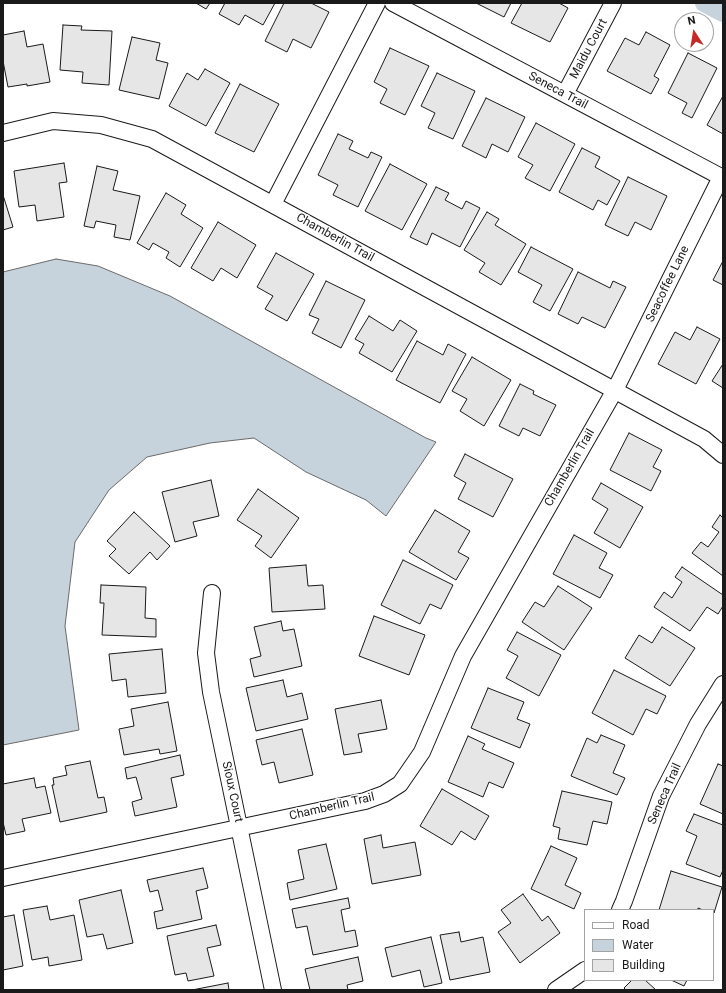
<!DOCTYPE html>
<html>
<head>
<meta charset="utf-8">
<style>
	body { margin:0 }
	#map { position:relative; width:726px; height:993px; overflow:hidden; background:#fff; font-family:Roboto,sans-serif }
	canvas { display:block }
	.frame { position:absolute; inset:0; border:4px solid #1a1a1a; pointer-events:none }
	.legend { position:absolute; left:584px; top:909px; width:130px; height:72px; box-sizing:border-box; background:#fff; border:1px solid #a3a3a3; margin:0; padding:5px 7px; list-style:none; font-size:12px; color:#1a1a1a }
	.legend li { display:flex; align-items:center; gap:8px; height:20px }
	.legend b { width:20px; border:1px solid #a3a3a3 }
	.north { position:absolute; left:674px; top:12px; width:40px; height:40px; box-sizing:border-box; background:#fff; border:1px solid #a3a3a3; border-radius:50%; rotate:348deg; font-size:11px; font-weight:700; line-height:16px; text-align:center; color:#1a1a1a }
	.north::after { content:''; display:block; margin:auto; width:14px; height:18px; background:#c62828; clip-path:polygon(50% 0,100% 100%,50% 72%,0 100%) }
</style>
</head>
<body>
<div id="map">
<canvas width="726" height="993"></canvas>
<div class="frame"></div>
<ul class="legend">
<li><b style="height:5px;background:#fff"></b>Road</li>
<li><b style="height:11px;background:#c6d2dc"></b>Water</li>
<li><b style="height:11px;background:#e6e6e6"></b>Building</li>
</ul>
<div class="north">N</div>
</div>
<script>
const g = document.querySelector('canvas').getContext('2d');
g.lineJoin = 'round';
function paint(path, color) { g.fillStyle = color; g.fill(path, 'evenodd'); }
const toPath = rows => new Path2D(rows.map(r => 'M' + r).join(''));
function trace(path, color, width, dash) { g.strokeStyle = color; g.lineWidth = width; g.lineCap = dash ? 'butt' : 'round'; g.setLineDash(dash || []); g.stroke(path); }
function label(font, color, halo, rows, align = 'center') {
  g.font = font + ' Roboto,sans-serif'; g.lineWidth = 3; g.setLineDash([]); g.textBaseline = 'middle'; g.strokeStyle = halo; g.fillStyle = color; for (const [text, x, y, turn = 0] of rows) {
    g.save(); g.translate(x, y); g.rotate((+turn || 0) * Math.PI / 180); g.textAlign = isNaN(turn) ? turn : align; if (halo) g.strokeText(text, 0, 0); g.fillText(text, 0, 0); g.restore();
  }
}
const water = toPath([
	[56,259,98,266,170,296,426,438,436,442,386,516,366,500,306,472,254,438,210,443,147,457,109,490,75,542,65,626,79,730,3,745,3,272,56,259]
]);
const canal = toPath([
	[704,3,723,13]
]);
const building = toPath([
	[196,3,210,3,206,9,196,3],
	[225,3,275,3,263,25,245,15,239,25,219,14,225,3],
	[284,3,311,3,329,12,311,48,293,39,287,52,265,41,284,3],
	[476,3,511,3,504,17,476,3],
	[522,3,559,3,568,8,550,42,511,23,522,3],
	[63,25,82,26,81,30,112,31,109,85,82,83,83,72,60,70,63,25],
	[24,31,27,47,43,44,50,82,27,86,27,84,8,87,3,61,3,35,24,31],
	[646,32,670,45,654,76,659,79,651,94,607,71,625,38,639,45,646,32],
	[132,37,160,43,156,60,168,63,159,99,119,90,132,37],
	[390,48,429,66,405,115,380,103,387,89,374,82,390,48],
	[688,53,717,68,692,118,682,113,687,103,668,93,688,53],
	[205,69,230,83,206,126,169,106,187,73,198,80,205,69],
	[437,73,475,91,453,139,428,128,435,113,421,106,437,73],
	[240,84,279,104,254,152,215,133,240,84],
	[723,96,723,134,707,125,723,96],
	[486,98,525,117,508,152,492,144,486,158,462,146,486,98],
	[536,123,575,144,550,191,525,178,533,165,518,157,536,123],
	[338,134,353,141,349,149,368,158,371,152,382,157,358,207,333,195,338,185,318,175,338,134],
	[582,148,600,157,595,167,620,181,607,205,598,200,593,210,559,192,582,148],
	[64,163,67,182,59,183,64,217,37,221,35,205,19,207,14,171,64,163],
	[390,164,427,184,402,230,365,211,390,164],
	[97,166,118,171,113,190,140,196,130,240,114,237,116,225,96,221,94,228,84,226,97,166],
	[628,177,667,196,651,230,635,222,628,236,605,225,628,177],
	[436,187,449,193,445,200,462,209,466,201,480,208,460,247,432,233,427,245,410,237,436,187],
	[166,193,186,205,181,214,203,228,180,267,166,258,169,252,153,243,149,250,137,243,166,193],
	[3,195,13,227,3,230,3,195],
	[487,212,499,219,495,225,526,244,501,285,479,272,485,263,464,250,487,212],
	[218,222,256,245,237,278,221,268,213,281,191,268,218,222],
	[531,247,573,269,550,311,533,302,542,285,518,272,531,247],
	[276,253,314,274,287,321,265,309,273,296,257,287,276,253],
	[723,261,723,285,713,280,723,261],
	[578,272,610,288,613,281,626,287,605,328,582,317,578,324,558,314,578,272],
	[326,281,365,300,341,348,312,333,319,319,309,315,326,281],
	[369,316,393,331,400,320,417,331,392,372,359,353,364,344,355,339,369,316],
	[697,327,720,339,696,384,658,364,675,332,690,340,697,327],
	[417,341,443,355,448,344,466,354,440,403,396,380,417,341],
	[472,357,511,380,484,426,460,411,467,399,452,391,472,357],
	[723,364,723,388,712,381,723,364],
	[520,384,534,391,533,394,556,405,540,436,523,428,519,436,499,426,520,384],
	[629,433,662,450,653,467,661,471,651,491,610,470,629,433],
	[465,454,513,479,493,517,458,499,466,483,454,476,465,454],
	[211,480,219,516,193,522,197,536,175,542,162,492,211,480],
	[601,483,643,507,620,548,594,533,608,509,592,499,601,483],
	[258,489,299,518,271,558,255,546,262,536,237,520,258,489],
	[435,510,470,531,458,552,469,558,456,580,409,552,435,510],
	[134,512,170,546,157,560,150,552,129,574,109,556,116,549,107,541,134,512],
	[720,515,723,518,723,576,692,553,701,542,708,547,719,532,712,527,720,515],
	[574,535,607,553,599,568,613,575,600,598,553,574,574,535],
	[403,560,453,585,441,609,430,604,420,624,381,605,403,560],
	[306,565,308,586,323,585,325,609,272,612,269,568,306,565],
	[682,567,723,595,723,606,718,614,707,607,690,631,654,607,664,592,672,598,682,582,675,577,682,567],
	[101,585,146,587,145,618,156,619,156,637,102,635,104,603,100,603,101,585],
	[558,586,592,608,564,650,522,622,535,602,544,607,558,586],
	[374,616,425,635,409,675,359,656,374,616],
	[281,621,283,631,294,629,302,666,254,677,250,659,261,656,254,627,281,621],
	[662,627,695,648,670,686,625,658,639,635,652,643,662,627],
	[517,632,561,655,539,696,506,678,518,656,507,650,517,632],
	[162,649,166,693,128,697,126,679,112,681,109,654,162,649],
	[614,670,666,696,657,714,646,709,633,735,592,713,614,670],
	[283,680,287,697,302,693,308,719,256,731,246,688,283,680],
	[488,688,524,702,517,719,530,724,520,748,471,728,488,688],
	[381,700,387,729,358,734,362,752,344,755,335,709,381,700],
	[168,702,177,751,160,754,159,749,124,755,119,729,134,726,131,709,168,702],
	[302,729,313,775,279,783,274,762,262,765,256,740,302,729],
	[601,735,625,745,613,773,625,778,617,795,571,776,587,738,597,743,601,735],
	[468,736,485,744,482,749,514,763,503,788,489,782,483,797,448,782,468,736],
	[180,755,184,775,171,778,177,807,135,816,132,802,142,799,136,777,127,779,125,768,180,755],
	[90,761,98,798,104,797,107,812,60,822,52,785,54,785,53,778,67,775,65,766,90,761],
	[718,764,723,766,723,814,700,804,718,764],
	[34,778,36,788,45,786,51,813,22,819,25,831,6,835,3,822,3,784,34,778],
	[442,789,489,816,475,840,461,831,452,845,420,826,442,789],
	[562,791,612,802,607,824,593,821,587,845,558,839,560,828,553,826,562,791],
	[694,814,723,825,723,870,720,877,686,864,697,836,686,831,694,814],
	[381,835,383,848,415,842,421,875,372,884,364,839,381,835],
	[326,844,337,889,290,900,287,883,304,879,298,850,326,844],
	[551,846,577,858,565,885,581,893,574,909,531,889,551,846],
	[203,868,208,888,196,891,202,919,157,929,154,912,163,910,158,890,150,892,147,880,203,868],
	[671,871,722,887,714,913,713,910,703,910,698,908,698,910,659,910,671,871],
	[121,890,133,943,107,949,103,934,87,937,79,900,121,890],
	[523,894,542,921,548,916,560,933,520,963,498,932,511,923,501,910,523,894],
	[348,898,350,908,341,910,345,932,355,930,358,946,313,955,307,926,296,928,292,909,348,898],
	[47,906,50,920,74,915,82,960,49,966,48,957,32,960,23,910,47,906],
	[14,915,23,966,3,970,3,917,14,915],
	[216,925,221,945,207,948,214,976,188,981,186,973,175,975,167,936,216,925],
	[459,932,461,942,483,937,490,972,450,980,440,935,459,932],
	[431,937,442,983,424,987,420,970,392,977,385,948,431,937],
	[358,957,363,981,347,985,348,990,310,990,305,969,358,957],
	[632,980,645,980,656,990,626,990,624,988,632,980],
	[671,980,687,980,684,986,671,980],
	[228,983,229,990,192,990,228,983]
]);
const minor = toPath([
	[393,3,723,178],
	[565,94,613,3],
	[3,133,53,121,101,125,152,139,704,439,723,455],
	[273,204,377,3],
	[212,593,206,653,211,692,273,990],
	[3,878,365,801,384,794,400,784,422,752,463,656,615,390,721,177],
	[620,910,624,901,661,796,698,724,723,684],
	[556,990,585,970]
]);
const streetNames = [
	["Maidu Court",589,49,-62],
	["Seneca Trail",558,91,28],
	["Chamberlin Trail",335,238,29],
	["Seacoffee Lane",668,284,-64],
	["Chamberlin Trail",570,468,-60],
	["Sioux Court",232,792,78],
	["Seneca Trail",665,794,-66],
	["Chamberlin Trail",332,807,-13]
];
paint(water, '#c6d2dc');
trace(water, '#6a6a6a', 1);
trace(canal, '#c6d2dc', 18);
paint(building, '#e6e6e6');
trace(building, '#1a1a1a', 1);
trace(minor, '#1a1a1a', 18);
trace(minor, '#fff', 16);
label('12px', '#1a1a1a', '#fff', streetNames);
</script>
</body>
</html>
